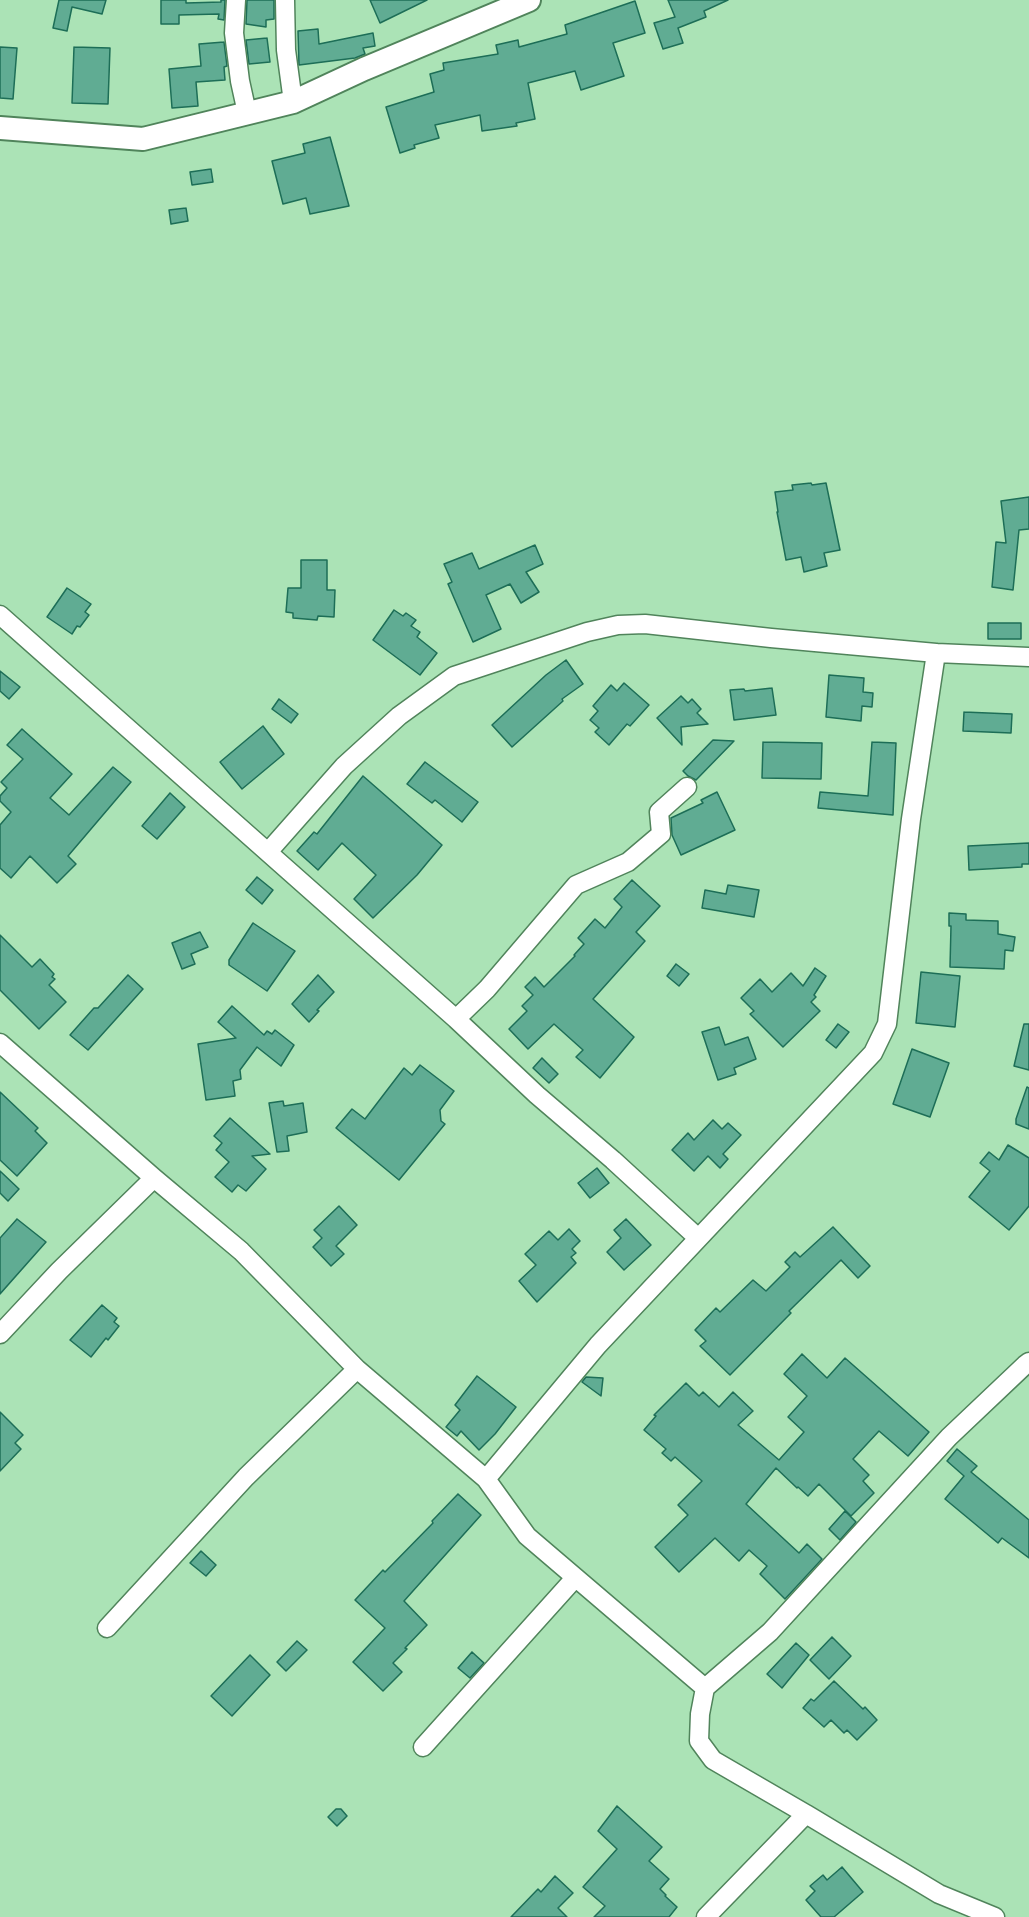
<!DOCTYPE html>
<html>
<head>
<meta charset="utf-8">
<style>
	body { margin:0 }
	canvas { display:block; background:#abe3b6 }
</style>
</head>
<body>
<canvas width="1029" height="1917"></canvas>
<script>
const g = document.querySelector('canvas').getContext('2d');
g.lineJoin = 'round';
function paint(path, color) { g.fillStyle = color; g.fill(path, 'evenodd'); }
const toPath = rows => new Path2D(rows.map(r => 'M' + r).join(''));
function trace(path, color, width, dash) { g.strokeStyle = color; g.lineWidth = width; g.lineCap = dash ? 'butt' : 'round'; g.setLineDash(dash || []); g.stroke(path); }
const building = toPath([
	[59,0,106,0,102,14,72,7,67,31,53,28,59,0],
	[161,0,186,0,186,3,221,2,221,0,225,0,224,20,218,19,219,14,179,15,179,24,161,24,161,0],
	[247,0,274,0,274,19,266,20,266,27,246,24,247,0],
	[370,0,427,0,380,23,370,0],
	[668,0,728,0,704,11,706,17,678,28,683,43,663,49,654,23,675,17,668,0],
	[635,1,645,33,613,43,624,76,581,90,575,71,528,83,535,119,516,123,517,126,482,131,480,115,435,125,439,138,414,145,415,148,400,153,386,107,434,92,430,74,444,70,443,63,498,54,496,45,518,40,519,47,567,34,565,25,635,1],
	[318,29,319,44,373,33,375,46,363,48,365,54,355,58,299,65,298,31,318,29],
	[267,38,270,62,249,64,246,40,267,38],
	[224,42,227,66,224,67,225,80,196,82,198,106,172,108,169,69,201,66,199,44,224,42],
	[0,47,17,48,13,99,0,98,0,47],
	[74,47,110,48,108,104,72,103,74,47],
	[330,137,349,206,310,214,306,198,283,204,272,161,305,153,303,144,330,137],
	[211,169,213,182,192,185,190,172,211,169],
	[186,208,188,221,171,224,169,210,186,208],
	[811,483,812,485,826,483,840,550,824,553,827,566,804,572,801,557,786,560,777,512,778,512,775,492,793,490,792,485,811,483],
	[1029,497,1029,529,1019,530,1013,590,992,587,996,542,1006,543,1001,501,1029,497],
	[535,545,543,564,526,572,539,592,521,603,510,584,486,595,501,629,473,642,448,584,452,582,444,564,472,553,479,569,535,545],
	[301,560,327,560,327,590,335,590,334,617,318,616,317,620,293,618,293,613,286,612,288,588,301,588,301,560],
	[67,588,91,604,85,612,89,615,80,627,77,626,72,634,47,617,67,588],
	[394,610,403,616,406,613,416,620,411,626,420,632,417,637,437,653,420,675,373,640,394,610],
	[988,623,1021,623,1021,639,988,639,988,623],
	[566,660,583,684,562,699,563,701,512,747,492,725,546,675,566,660],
	[0,671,20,687,9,699,0,691,0,671],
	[829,675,864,678,863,692,873,693,872,707,862,706,861,721,826,717,829,675],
	[624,683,649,705,630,726,627,724,609,745,595,732,599,728,590,720,598,711,593,706,611,685,617,691,624,683],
	[772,688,776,715,734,720,730,690,744,689,745,691,772,688],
	[681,696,688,703,692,699,701,709,697,713,708,724,681,727,682,745,657,718,681,696],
	[279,699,298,714,291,723,272,709,279,699],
	[964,712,1012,714,1011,733,963,731,964,712],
	[263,726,284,754,242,789,220,762,263,726],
	[22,729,72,774,50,798,69,815,113,767,131,782,68,856,76,864,57,883,30,856,11,878,0,868,0,825,11,812,0,801,0,796,7,788,1,782,23,759,7,745,22,729],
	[713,740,734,741,696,780,688,776,683,771,713,740],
	[763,742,822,743,821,779,762,778,763,742],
	[872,742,896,743,893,815,818,808,820,792,868,796,872,742],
	[425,762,478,802,462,822,435,800,432,803,407,784,425,762],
	[363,776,442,845,417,875,373,918,354,899,376,875,342,843,318,870,297,851,314,832,317,834,363,776],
	[717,792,735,830,681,855,672,835,671,818,703,803,701,800,717,792],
	[170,793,185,807,157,839,142,826,170,793],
	[1029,843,1029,864,1022,864,1022,867,969,870,968,846,1029,843],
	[257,877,273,890,262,904,246,890,257,877],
	[632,880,660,906,636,932,645,941,593,999,634,1037,600,1078,576,1057,583,1050,554,1024,528,1049,509,1029,527,1011,522,1006,533,995,525,987,535,977,544,987,575,956,574,955,584,944,578,938,595,919,605,928,622,907,614,899,632,880],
	[728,885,759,890,754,917,702,908,705,890,726,894,728,885],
	[949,913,966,914,966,920,998,921,998,934,1015,937,1013,951,1005,950,1004,969,950,967,951,926,949,926,949,913],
	[253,923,295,951,267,991,229,965,229,960,253,923],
	[200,932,208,947,191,954,195,964,182,969,172,943,200,932],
	[0,935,32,967,40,959,54,974,52,977,55,979,49,985,66,1002,39,1029,0,990,0,935],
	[676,964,689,974,679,986,667,976,676,964],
	[815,968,826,976,814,995,816,997,811,1002,820,1011,783,1047,750,1014,754,1011,741,998,760,979,772,992,791,973,803,986,815,968],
	[921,972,960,976,955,1027,916,1023,921,972],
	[128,975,143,989,88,1050,70,1035,94,1008,98,1008,128,975],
	[318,975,334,992,317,1010,319,1011,309,1022,292,1004,318,975],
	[232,1006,264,1035,267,1031,272,1034,275,1030,294,1045,281,1066,257,1047,240,1070,241,1079,233,1081,235,1096,206,1100,198,1044,236,1038,218,1022,232,1006],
	[838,1024,849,1032,836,1048,826,1040,838,1024],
	[1024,1024,1029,1024,1029,1070,1014,1066,1024,1024],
	[719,1027,725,1045,748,1037,756,1059,734,1068,736,1074,718,1080,702,1032,719,1027],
	[912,1049,949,1063,930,1117,893,1104,912,1049],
	[542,1058,558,1074,549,1083,533,1068,542,1058],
	[420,1065,454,1091,440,1110,441,1121,445,1124,399,1180,336,1128,352,1109,365,1119,404,1068,412,1075,420,1065],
	[1027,1087,1029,1088,1029,1129,1016,1124,1016,1119,1027,1087],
	[0,1092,38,1128,35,1131,47,1143,17,1176,0,1160,0,1092],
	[283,1101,284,1106,303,1103,307,1132,287,1136,289,1151,277,1152,269,1103,283,1101],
	[230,1118,270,1154,252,1156,266,1169,246,1191,238,1185,232,1192,215,1177,229,1162,216,1150,222,1143,214,1136,230,1118],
	[713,1120,722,1129,728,1123,741,1135,723,1154,728,1159,720,1168,708,1156,694,1171,672,1150,688,1133,694,1140,713,1120],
	[1008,1145,1029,1158,1029,1206,1009,1230,969,1197,990,1171,980,1163,989,1152,999,1160,1008,1145],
	[597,1168,609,1183,590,1198,578,1183,597,1168],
	[0,1171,19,1189,8,1201,0,1193,0,1171],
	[339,1206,357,1225,336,1246,344,1254,331,1266,313,1247,322,1238,314,1230,339,1206],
	[17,1219,46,1242,0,1294,0,1238,17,1219],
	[626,1219,651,1245,624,1270,607,1252,621,1238,614,1230,626,1219],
	[833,1227,870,1266,858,1278,841,1260,789,1311,791,1313,730,1375,700,1346,706,1341,695,1330,716,1308,720,1312,753,1280,766,1291,790,1267,785,1262,795,1252,800,1257,833,1227],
	[569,1229,580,1241,572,1249,576,1253,571,1257,576,1263,537,1302,519,1281,536,1265,525,1254,549,1231,558,1240,569,1229],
	[102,1305,117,1318,114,1322,119,1326,108,1340,106,1338,91,1357,70,1340,102,1305],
	[802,1354,827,1378,845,1358,929,1432,908,1456,879,1431,853,1459,869,1475,863,1481,874,1493,851,1516,819,1484,808,1496,798,1487,797,1488,776,1468,746,1504,799,1553,807,1544,822,1559,785,1599,760,1574,767,1566,749,1550,739,1561,715,1538,679,1572,655,1547,688,1515,678,1505,702,1481,675,1457,671,1461,662,1453,666,1449,644,1430,656,1416,654,1415,686,1383,699,1396,703,1392,719,1407,733,1392,753,1411,738,1425,779,1460,804,1432,788,1417,807,1396,784,1374,802,1354],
	[477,1376,516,1407,495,1434,479,1450,461,1431,457,1436,446,1427,460,1410,455,1405,477,1376],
	[586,1377,603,1378,601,1396,582,1382,586,1377],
	[0,1412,23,1435,15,1443,21,1449,0,1471,0,1412],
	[957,1449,977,1466,971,1472,1029,1520,1029,1558,1002,1538,998,1543,945,1499,964,1476,947,1461,957,1449],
	[458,1494,481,1515,404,1601,427,1625,405,1648,407,1649,393,1663,402,1672,383,1691,353,1662,385,1628,355,1600,383,1570,385,1572,433,1523,432,1521,458,1494],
	[845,1511,856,1522,840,1540,829,1529,845,1511],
	[201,1551,216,1565,206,1576,190,1563,201,1551],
	[832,1637,851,1656,829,1679,810,1660,832,1637],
	[297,1641,307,1650,286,1671,277,1662,297,1641],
	[796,1643,809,1655,782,1688,767,1674,796,1643],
	[472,1652,484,1663,470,1678,458,1668,472,1652],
	[250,1655,270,1675,232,1716,211,1696,250,1655],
	[834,1681,863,1709,865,1707,877,1720,857,1740,847,1730,844,1733,831,1720,824,1727,803,1708,811,1699,814,1701,834,1681],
	[617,1806,662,1847,649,1861,669,1879,660,1889,666,1895,665,1896,677,1907,669,1917,594,1917,605,1906,583,1887,617,1849,598,1831,617,1806],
	[336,1809,341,1809,347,1816,337,1826,328,1817,336,1809],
	[842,1867,863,1892,834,1917,821,1917,806,1900,815,1891,810,1886,823,1875,827,1880,842,1867],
	[555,1876,573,1893,558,1908,567,1917,511,1917,538,1889,541,1892,555,1876]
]);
const minor = toPath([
	[236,0,234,33,240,81,247,113],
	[285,0,286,50,293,102],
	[0,615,456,1019,537,1095,613,1160,698,1238],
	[268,852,344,766,399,716,454,676,587,632,618,625,645,624,771,638,936,653,1029,657],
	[456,1019,487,989,576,885,628,862,661,834,659,812,687,787],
	[0,1043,154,1178,241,1251,357,1369,486,1479,527,1536,705,1688],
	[0,1334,59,1271,154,1178],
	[486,1479,598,1345,873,1053,887,1024,911,819,936,653],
	[107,1628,246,1477,357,1369],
	[423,1747,575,1578],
	[806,1814,939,1894,995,1917],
	[706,1917,806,1814,713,1760,699,1741,700,1714,705,1688,770,1632,949,1437,1025,1365,1029,1362]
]);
const tertiary = toPath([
	[0,128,143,139,293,102,364,69,529,0]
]);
paint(building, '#60ac93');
trace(building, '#1d6e57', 1.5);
trace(minor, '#50845b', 21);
trace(tertiary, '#50845b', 26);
trace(minor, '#fff', 18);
trace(tertiary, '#fff', 22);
</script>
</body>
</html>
